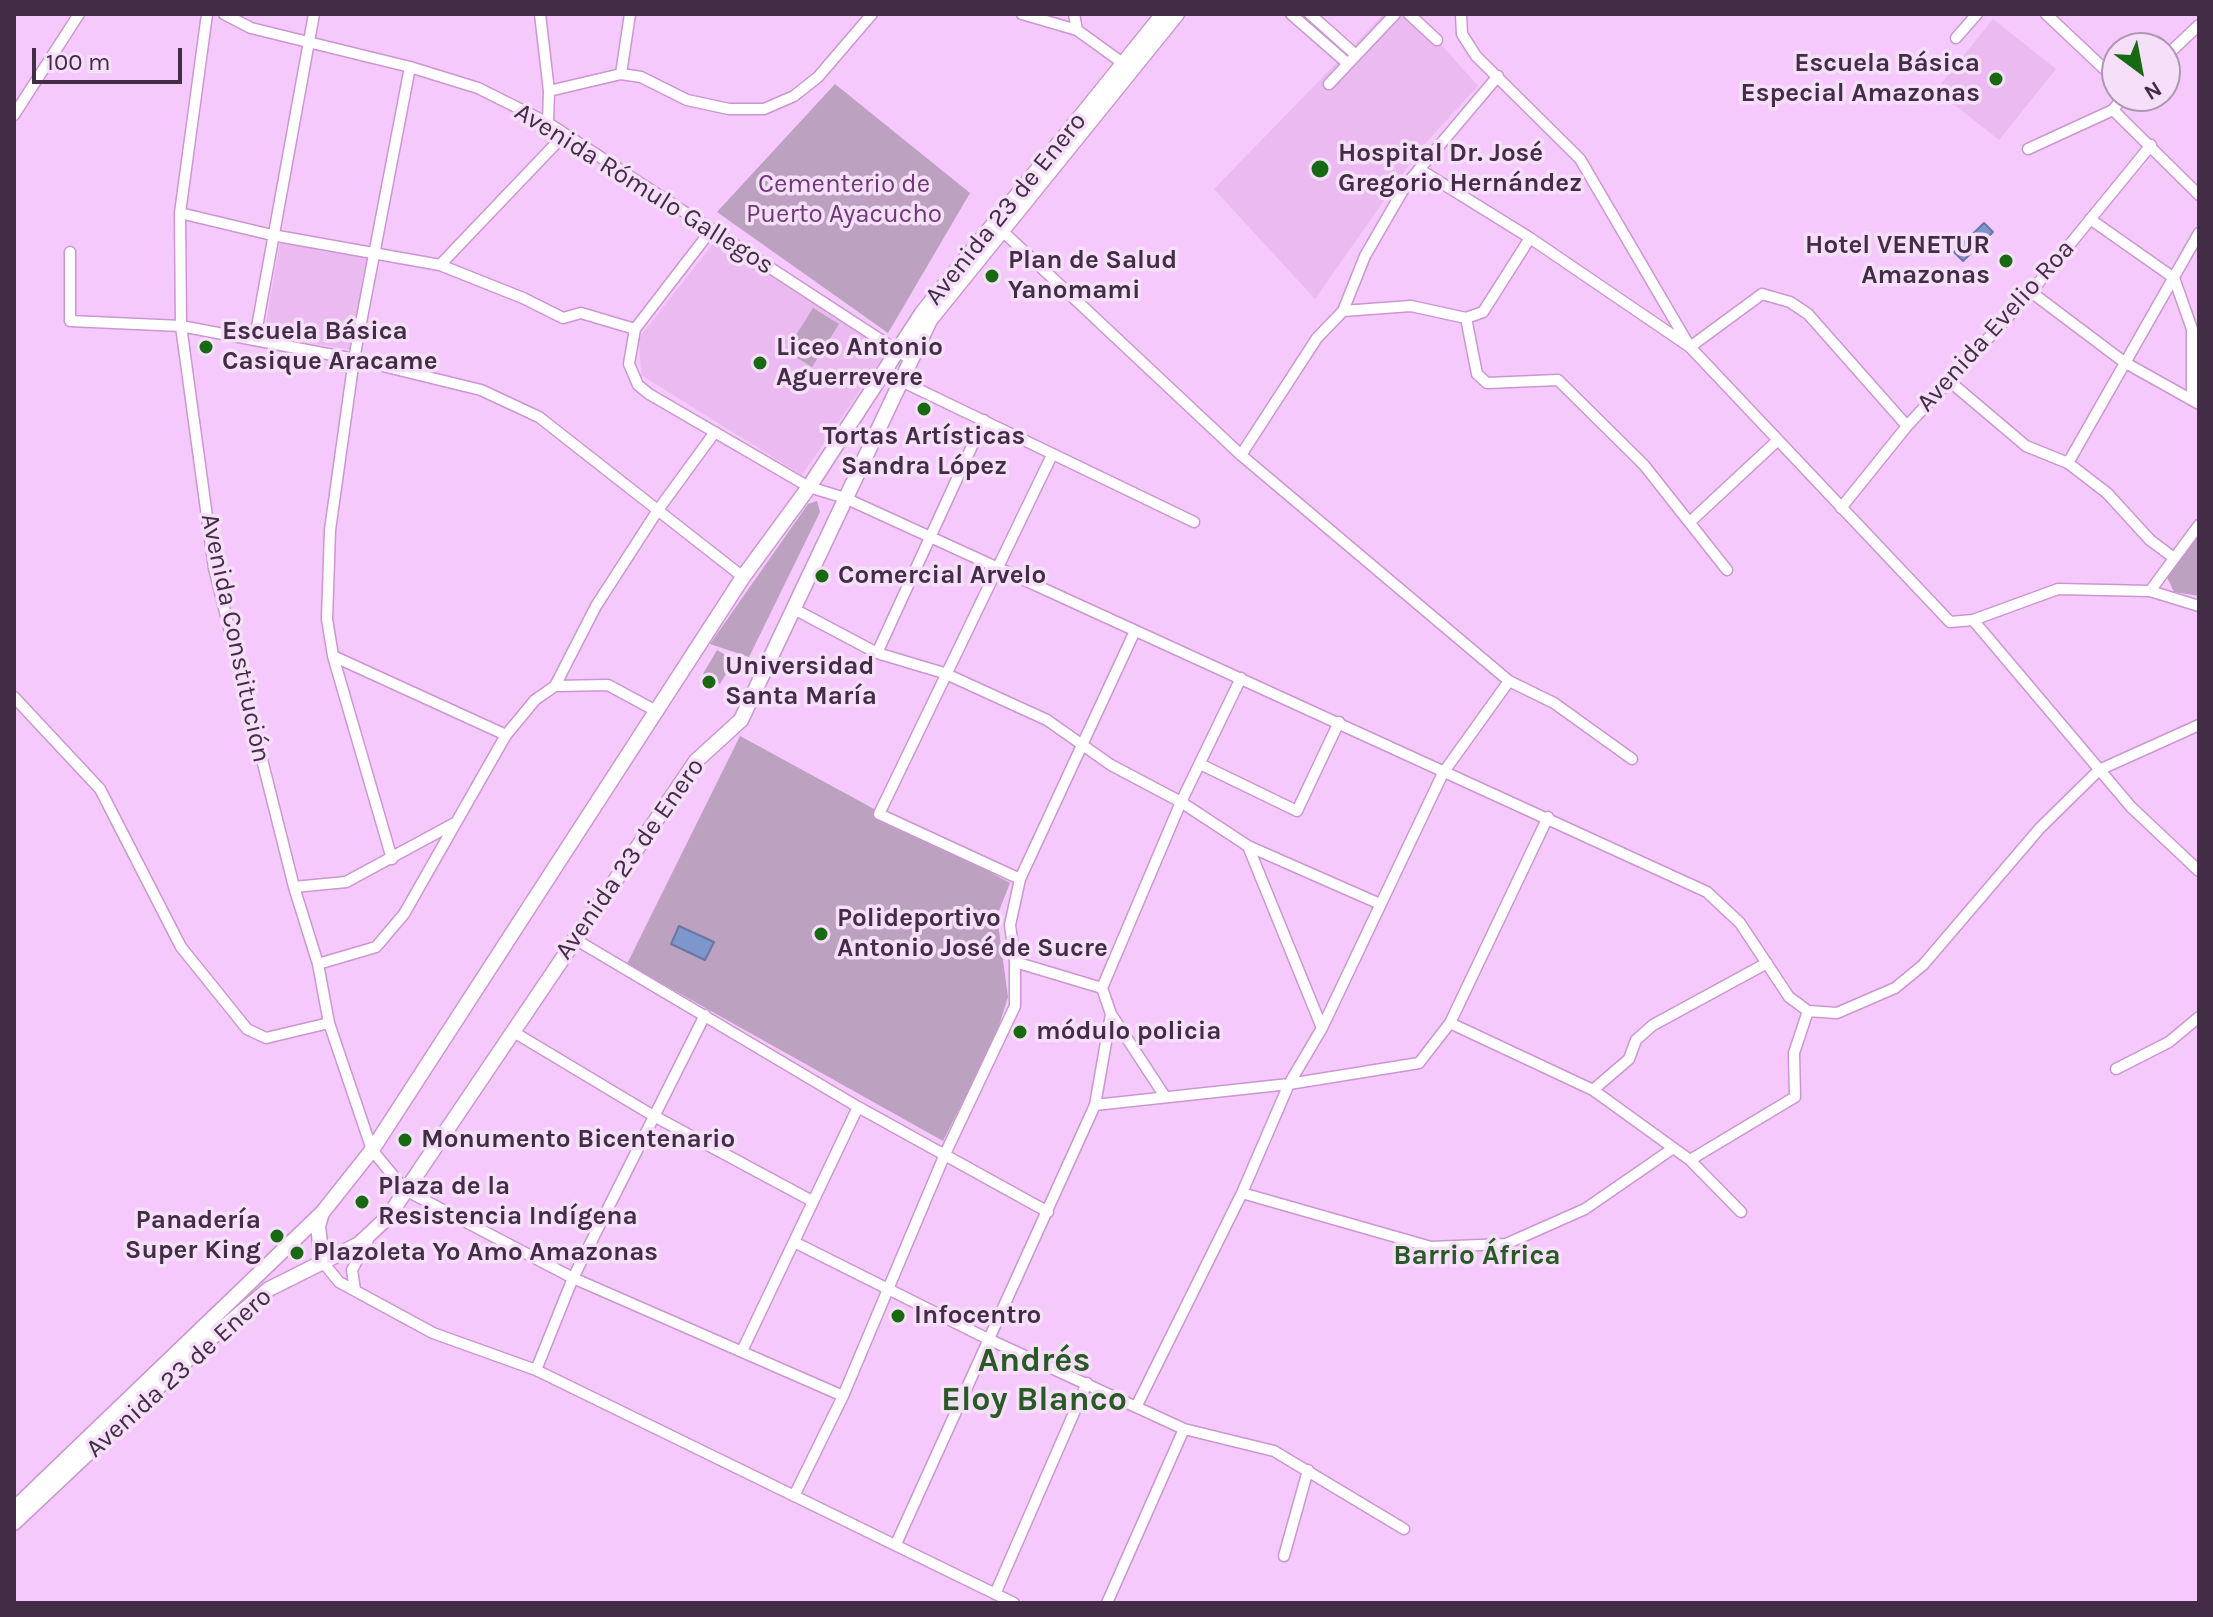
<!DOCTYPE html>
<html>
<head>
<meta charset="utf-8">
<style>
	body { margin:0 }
	#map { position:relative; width:2213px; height:1617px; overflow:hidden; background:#f5c9fc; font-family:Karla,sans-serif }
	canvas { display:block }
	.frame { position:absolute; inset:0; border:16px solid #432d46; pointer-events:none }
	.north { position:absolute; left:2101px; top:32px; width:80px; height:80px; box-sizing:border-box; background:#f5dff9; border:2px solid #ae98b1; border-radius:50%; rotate:148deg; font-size:22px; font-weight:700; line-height:32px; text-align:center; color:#432d46 }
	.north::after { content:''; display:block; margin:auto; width:28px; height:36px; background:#166a10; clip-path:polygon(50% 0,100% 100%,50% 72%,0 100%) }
	.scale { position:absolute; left:32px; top:48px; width:150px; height:36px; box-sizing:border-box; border:4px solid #432d46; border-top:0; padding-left:10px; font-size:24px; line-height:28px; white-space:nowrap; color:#432d46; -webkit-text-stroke:6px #f5dff9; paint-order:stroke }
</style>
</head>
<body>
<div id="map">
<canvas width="2213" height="1617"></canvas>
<div class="frame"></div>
<div class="north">N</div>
<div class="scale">100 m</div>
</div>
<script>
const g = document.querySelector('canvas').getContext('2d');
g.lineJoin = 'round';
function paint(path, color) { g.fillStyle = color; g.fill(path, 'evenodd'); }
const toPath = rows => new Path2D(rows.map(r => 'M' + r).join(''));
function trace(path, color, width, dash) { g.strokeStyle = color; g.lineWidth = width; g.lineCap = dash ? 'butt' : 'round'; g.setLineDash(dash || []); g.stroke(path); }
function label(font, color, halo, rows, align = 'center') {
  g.font = font + ' Karla,sans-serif'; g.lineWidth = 7; g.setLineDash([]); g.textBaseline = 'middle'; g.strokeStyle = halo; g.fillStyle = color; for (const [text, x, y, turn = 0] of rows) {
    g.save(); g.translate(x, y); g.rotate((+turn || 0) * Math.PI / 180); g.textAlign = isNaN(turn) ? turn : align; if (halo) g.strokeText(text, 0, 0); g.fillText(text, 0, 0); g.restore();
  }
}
const built = toPath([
	[1384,14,1414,14,1478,86,1421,148,1315,299,1214,189],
	[1993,19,2056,69,1999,140,1936,90],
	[716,240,887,351,802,475,641,375,639,338],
	[280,243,368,258,352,350,264,335]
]);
const green = toPath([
	[835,84,970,193,888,333,717,212],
	[813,308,839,324,812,367,786,351],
	[817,501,820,512,749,657,710,644,808,504],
	[2199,535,2199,596,2174,592,2167,577],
	[717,650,734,660,720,684,703,674],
	[740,736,1010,883,997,916,1008,997,995,1038,943,1141,627,964]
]);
const water = toPath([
	[1984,223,1993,232,1963,261,1954,252,1984,223],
	[679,926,714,942,705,960,671,944,679,926]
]);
const street = toPath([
	[207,14,180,213,181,326,214,568,294,887,318,964,329,1023,372,1150,405,1190,573,1278,843,1396],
	[224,14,251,28,410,67,478,88,548,123,910,359],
	[540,14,549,91,548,123],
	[1022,14,1077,30,1124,64],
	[1074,14,1077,30],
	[1291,14,1347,63],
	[1310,14,1356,55],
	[1409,14,1437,40],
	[1461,14,1462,34,1476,56,1580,159,1690,347,1950,622,1973,620,2058,589,2150,591,2199,606],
	[2046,14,2117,81],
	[1956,38,1977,14],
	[2165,57,2199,25],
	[621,74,630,14],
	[1329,84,1395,14],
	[549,91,621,74,641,77,687,100,729,109,764,109,794,96,818,77,872,14],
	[2113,110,2199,195],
	[14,115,79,14],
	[2028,149,2113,110,2124,96],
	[1419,169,1530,238,1690,347,1762,294,1790,302,1808,314,1907,426],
	[180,213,272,235,440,265,523,298,563,318,581,313,635,329],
	[2090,219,2174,278,2192,329,2192,400],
	[997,226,1241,455,1509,681,1554,703,1632,759],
	[712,229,635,329,629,364,638,385,649,394,809,487,845,498,1707,892,1740,923,1789,997,1808,1011,1837,1013,1895,988,1923,965,2040,828,2099,770,2199,725],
	[70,252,70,321,181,326,354,359,481,390,539,417,743,577],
	[440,265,565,134],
	[2031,292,2124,362,2199,404],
	[1343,311,1411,306,1466,318,1483,312,1530,238],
	[1466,318,1477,374,1487,383,1558,380,1644,465,1727,570],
	[255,338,314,14],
	[1948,380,2026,446,2068,463,2107,493,2150,540,2174,558],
	[901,381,1194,522],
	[1241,455,1317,338,1343,311,1365,256,1406,185,1498,76],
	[2068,463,2199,233],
	[1841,508,1907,426,2031,292,2151,145],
	[1691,521,1778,440],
	[2150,591,2199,525],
	[794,609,877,653,944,673,1047,720,1111,765,1181,802,1248,846,1380,904],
	[1973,620,2131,807,2199,871],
	[877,653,984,420],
	[333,656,506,735],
	[555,686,596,606,658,510,715,432],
	[14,697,100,789,181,947,247,1029,266,1038,329,1023],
	[1200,764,1297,811,1339,722],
	[1248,846,1322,1028],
	[392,859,333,656,327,619,330,530,354,359,410,67],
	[1020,879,879,814,1052,455],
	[294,887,346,882,455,823],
	[573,938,858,1107,1048,1212],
	[1015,962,1102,988],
	[318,964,376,947,404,914,506,735,535,700,555,686,608,685,658,712],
	[1450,1023,1593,1090,1690,1160,1741,1212],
	[512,1031,652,1115,812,1201],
	[2116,1069,2169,1042,2199,1017],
	[1593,1090,1629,1059,1636,1040,1653,1025,1767,963],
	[1164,1095,1111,1014,1102,988,1181,802,1241,678],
	[1095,1105,1289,1084,1419,1063,1450,1023,1548,817],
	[1690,1160,1795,1097,1794,1053,1808,1011],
	[1242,1193,1431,1247,1506,1244,1585,1209,1672,1149],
	[794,1242,988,1339,1184,1429,1274,1451,1404,1529],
	[322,1261,339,1282,433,1333,536,1370,1014,1603],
	[355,1290,352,1270,368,1240],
	[742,1351,858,1107],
	[536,1370,573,1278,705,1015],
	[1137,1405,1242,1193,1289,1084,1322,1028,1443,773,1509,681],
	[794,1496,843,1396,945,1154,1015,1006,1015,962,1010,925,1020,879,1134,633],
	[896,1544,1095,1105,1111,1014],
	[1284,1556,1308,1470],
	[995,1594,1087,1383],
	[1107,1603,1184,1429]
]);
const secondary = toPath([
	[322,1213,318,1226,322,1261],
	[14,1509,322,1213,372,1150,743,577,809,487,922,313,1163,14],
	[14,1523,204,1344,269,1289,359,1244,388,1217,696,761,741,720,930,320,1177,14]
]);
const markers = [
	[1996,79,8,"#166a10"],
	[1320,169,10,"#166a10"],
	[2006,261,8,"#166a10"],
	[992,276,8,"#166a10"],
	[206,347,8,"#166a10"],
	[760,363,8,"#166a10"],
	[924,409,8,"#166a10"],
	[822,576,8,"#166a10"],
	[709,682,8,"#166a10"],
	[821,934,8,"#166a10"],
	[1020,1032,8,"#166a10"],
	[405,1140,8,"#166a10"],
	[362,1202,8,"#166a10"],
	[277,1236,8,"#166a10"],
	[297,1253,8,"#166a10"],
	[898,1316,8,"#166a10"]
];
const poiNames = [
	["Escuela Básica",1980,64,"right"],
	["Especial Amazonas",1980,94,"right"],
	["Hospital Dr. José",1338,154],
	["Gregorio Hernández",1338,184],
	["Hotel VENETUR",1990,246,"right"],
	["Amazonas",1990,276,"right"],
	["Plan de Salud",1008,261],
	["Yanomami",1008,291],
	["Escuela Básica",222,332],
	["Casique Aracame",222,362],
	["Liceo Antonio",776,348],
	["Aguerrevere",776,378],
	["Tortas Artísticas",924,437,"center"],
	["Sandra López",924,467,"center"],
	["Comercial Arvelo",838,576],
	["Universidad",725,667],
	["Santa María",725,697],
	["Polideportivo",837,919],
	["Antonio José de Sucre",837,949],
	["módulo policia",1036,1032],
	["Monumento Bicentenario",421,1140],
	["Plaza de la",378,1187],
	["Resistencia Indígena",378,1217],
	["Panadería",261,1221,"right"],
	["Super King",261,1251,"right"],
	["Plazoleta Yo Amo Amazonas",313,1253],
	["Infocentro",914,1316]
];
const parkNames = [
	["Cementerio de",844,185],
	["Puerto Ayacucho",844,215]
];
const streetNames = [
	["Avenida Rómulo Gallegos",644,189,32],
	["Avenida 23 de Enero",1006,209,-51],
	["Avenida Evelio Roa",1996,326,-48],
	["Avenida Constitución",235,638,78],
	["Avenida 23 de Enero",630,859,-55],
	["Avenida 23 de Enero",179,1373,-42]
];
const neighbourhoodNames = [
	["Barrio África",1477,1256]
];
const districtNames = [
	["Andrés",1034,1361],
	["Eloy Blanco",1034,1400]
];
paint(built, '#eabaf0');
paint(green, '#bca1c0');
paint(water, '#7b97cc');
trace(water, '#6a77a4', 2);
trace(street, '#cc96d3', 13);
trace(secondary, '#cc96d3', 17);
trace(street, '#fff', 10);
trace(secondary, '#fff', 14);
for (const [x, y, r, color] of markers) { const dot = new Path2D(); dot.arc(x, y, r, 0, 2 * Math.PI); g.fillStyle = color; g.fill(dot); trace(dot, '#f5dff9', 3); }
label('bold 26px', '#432d46', '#f5dff9', poiNames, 'left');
label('26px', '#6e3976', '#f5dff9', parkNames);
label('26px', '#432d46', '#f5dff9', streetNames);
label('bold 28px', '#285a24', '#f5dff9', neighbourhoodNames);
label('bold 34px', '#285a24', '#f5dff9', districtNames);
</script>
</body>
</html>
